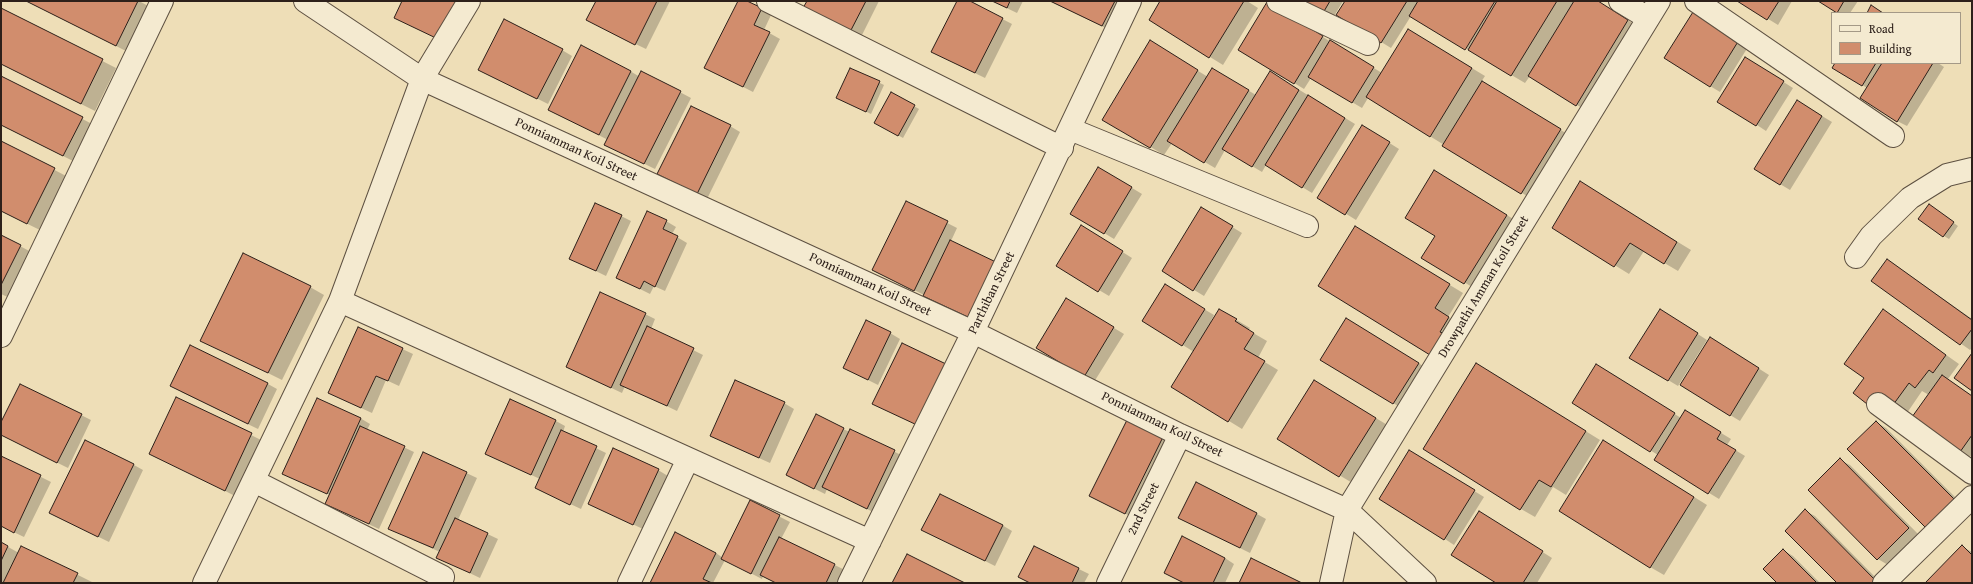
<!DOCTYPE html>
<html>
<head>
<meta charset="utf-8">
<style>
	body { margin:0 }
	#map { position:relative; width:1973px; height:584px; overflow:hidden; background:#eedeb7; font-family:"Gentium Book Plus",serif }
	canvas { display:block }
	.frame { position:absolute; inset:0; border:2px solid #2d201a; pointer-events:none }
	.legend { position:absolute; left:1831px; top:12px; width:130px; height:52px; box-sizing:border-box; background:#f4ead0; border:1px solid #a49987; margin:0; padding:5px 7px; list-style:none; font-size:12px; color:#2d201a }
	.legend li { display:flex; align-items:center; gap:8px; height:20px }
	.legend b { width:20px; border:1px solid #a49987 }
</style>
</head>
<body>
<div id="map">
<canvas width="1973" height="584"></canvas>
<div class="frame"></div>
<ul class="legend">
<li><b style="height:5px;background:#f4ead0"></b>Road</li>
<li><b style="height:11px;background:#d18d6d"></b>Building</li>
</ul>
</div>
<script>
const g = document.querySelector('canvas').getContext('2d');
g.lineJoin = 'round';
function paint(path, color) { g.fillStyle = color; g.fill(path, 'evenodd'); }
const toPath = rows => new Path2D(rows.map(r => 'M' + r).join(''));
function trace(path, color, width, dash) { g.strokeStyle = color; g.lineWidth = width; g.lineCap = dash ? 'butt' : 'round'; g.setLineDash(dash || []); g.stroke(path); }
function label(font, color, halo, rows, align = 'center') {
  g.font = font + ' "Gentium Book Plus",serif'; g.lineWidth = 3; g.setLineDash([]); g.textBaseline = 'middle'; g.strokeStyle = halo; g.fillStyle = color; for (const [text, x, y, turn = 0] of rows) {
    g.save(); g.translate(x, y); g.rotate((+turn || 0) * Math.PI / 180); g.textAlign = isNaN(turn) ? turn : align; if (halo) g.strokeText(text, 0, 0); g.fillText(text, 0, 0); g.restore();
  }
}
const shadow = toPath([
	[26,1,139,1,152,8,130,53],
	[597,1,670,1,646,49,598,26],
	[739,1,745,1,771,15,764,30,780,39,753,92,716,73],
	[804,1,879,1,861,37],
	[958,1,968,1,1012,24,985,78,942,57],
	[992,1,1023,1,1017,13],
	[1049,1,1132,1,1116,33],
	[1162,1,1247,1,1258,8,1223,65,1210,57],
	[1305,1,1343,1,1333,18],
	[1346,1,1597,1,1642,29,1590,113,1530,76,1525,83,1411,16,1391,48,1337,15],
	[1739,1,1792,1,1778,25],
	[1820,1,1858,1,1850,13,1839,13],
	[1,9,116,68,95,111,1,64],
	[1277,9,1382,73,1422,38,1485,76,1481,82,1574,138,1535,201,1368,98,1362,108,1311,78,1304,89,1239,49],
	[1703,19,1748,47,1720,92,1710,86],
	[562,50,572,56,548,104,490,75],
	[1164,50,1208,77,1212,69,1256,95,1280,78,1355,124,1312,193,1266,165,1262,172,1225,150,1215,168,1172,143,1164,155,1104,119],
	[1837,63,1938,63,1944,67,1907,126,1897,121,1867,88,1834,67],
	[1755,64,1793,88,1766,131,1757,125],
	[851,69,884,85,871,114,842,100],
	[630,71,640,77,642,72,691,98,655,169,616,150,608,140,560,115],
	[1,77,96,126,77,163,1,125],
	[891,93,919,109,903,138,875,122],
	[1807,107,1832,122,1790,190,1780,184],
	[730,126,740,132,707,199,658,174],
	[1372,132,1399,149,1356,220,1319,197],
	[1,142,68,177,42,231,1,211],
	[1099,168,1142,194,1114,239,1071,213],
	[1448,180,1520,223,1479,291,1423,258,1436,236],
	[1594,191,1691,250,1678,271,1644,251,1629,274,1553,227],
	[906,202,957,228,951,241,982,324,874,270],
	[1934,209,1958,226,1949,239,1944,236],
	[1211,214,1242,233,1204,296,1163,271],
	[621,216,631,221,606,276,571,259],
	[666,221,676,227,672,234,687,243,665,291,654,286,650,294,618,278],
	[1091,232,1132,258,1109,296,1057,265],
	[1,236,35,254,12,299,1,294],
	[1369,236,1463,293,1448,317,1462,326,1444,362],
	[1888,260,1972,319,1972,348,1970,350,1872,281],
	[310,287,324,295,282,380,201,340],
	[1175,292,1214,315,1211,321,1212,322,1220,310,1250,328,1248,330,1267,341,1258,358,1278,370,1242,429,1229,421,1194,352,1144,321],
	[1066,299,1124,334,1094,382,1084,377],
	[1884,311,1959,364,1948,379,1972,396,1972,454,1970,457,1960,451,1929,395,1922,391,1907,413,1882,411,1865,377],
	[645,314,655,319,651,329,703,355,677,411,625,386,622,393,567,367],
	[1670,316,1707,340,1678,386,1668,380],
	[1356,325,1428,369,1403,409,1322,360],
	[358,328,413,354,399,386,386,380,372,413,339,398],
	[890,333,900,339,878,385,854,373],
	[1720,344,1769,375,1740,421,1730,415],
	[1607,371,1681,418,1695,417,1731,439,1727,445,1745,456,1719,499,1655,460,1658,455,1574,403],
	[1490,372,1600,440,1566,495,1553,487,1535,517,1521,509],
	[268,384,277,389,258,429,181,392],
	[1328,389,1389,426,1354,484,1279,439],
	[177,398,265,442,239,498,150,453],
	[784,403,794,409,770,463,721,441],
	[81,415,91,420,68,468,1,435,1,424],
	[360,418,370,424,367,430,414,452,379,529,336,509,326,503,330,495,284,473],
	[1128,419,1174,442,1136,519,1090,496],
	[556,421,565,426,563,432,606,453,581,509,536,488,540,479,486,454],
	[1876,422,1886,428,1965,507,1938,534],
	[843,429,850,432,851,430,905,457,877,514,827,489,825,494,787,475],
	[1617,449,1707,505,1664,575,1650,567],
	[424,453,477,478,458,520,498,539,480,578,438,558,440,552,400,534],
	[1,457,51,482,24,537,1,526],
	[1419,457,1484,497,1454,545,1445,539],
	[1840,460,1850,465,1919,535,1888,565,1878,559,1810,490],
	[134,465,143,470,109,542,60,518],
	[658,470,668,476,643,529,589,504],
	[751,502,790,522,781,539,845,570,838,583,776,583,763,576,762,579,725,560,713,583,651,583,716,553,723,558],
	[1806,511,1815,516,1881,583,1838,583],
	[1257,514,1266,519,1250,553,1189,523],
	[1489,518,1552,558,1537,583,1498,583],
	[1002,525,1012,531,995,566,933,535],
	[1,543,19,553,22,547,92,582,1,583],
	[1034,547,1089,574,1084,583,1030,583],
	[1963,547,1972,552,1972,583,1926,583],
	[1783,550,1793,556,1820,583,1778,583],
	[1225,558,1234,564,1225,583,1185,583]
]);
const building = toPath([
	[26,1,138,1,116,46,26,1],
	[402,1,457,1,438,39,394,18,402,1],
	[596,1,657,1,635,45,586,20,596,1],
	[738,1,747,1,762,8,754,25,770,32,743,87,704,68,738,1],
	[807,1,866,1,850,32,803,8,807,1],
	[957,1,970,1,1003,18,975,73,931,52,957,1],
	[992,1,1010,1,1007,8,992,1],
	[1050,1,1115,1,1102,26,1050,1],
	[1160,1,1244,1,1209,58,1149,20,1160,1],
	[1303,1,1330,1,1323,13,1303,1],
	[1345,1,1407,1,1381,43,1336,15,1345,1],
	[1418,1,1495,1,1465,50,1409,16,1418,1],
	[1497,1,1557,1,1511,76,1468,50,1497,1],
	[1574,1,1598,1,1628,20,1576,106,1528,76,1574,1],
	[1737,1,1779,1,1767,20,1737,1],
	[1818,1,1844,1,1837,13,1818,1],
	[1267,2,1323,36,1294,84,1238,50,1267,2],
	[1871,5,1883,13,1867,13,1871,5],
	[1,8,103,59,81,104,1,64,1,8],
	[1693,12,1739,40,1710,87,1664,58,1693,12],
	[504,19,563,49,537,99,478,70,504,19],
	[1408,29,1472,68,1430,137,1366,97,1408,29],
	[1150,40,1198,70,1150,148,1102,120,1150,40],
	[1330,40,1374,67,1352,103,1308,77,1330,40],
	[581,45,631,71,599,135,548,110,581,45],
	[1745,57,1784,81,1756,126,1717,102,1745,57],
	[1835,63,1876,63,1862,86,1832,68,1835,63],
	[1882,63,1933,63,1897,122,1860,98,1882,63],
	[850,68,880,81,866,112,836,98,850,68],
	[1212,68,1249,90,1204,163,1167,141,1212,68],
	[641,71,681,91,644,164,604,145,641,71],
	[1270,71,1299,90,1252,167,1222,149,1270,71],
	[1,76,83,117,63,156,1,125,1,76],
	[1482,81,1561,129,1521,194,1442,146,1482,81],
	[891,92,915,105,898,136,874,123,891,92],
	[1308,95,1345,118,1302,188,1265,165,1308,95],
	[1797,100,1822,116,1780,185,1754,169,1797,100],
	[691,106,731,125,697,194,657,174,691,106],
	[1362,125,1390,142,1345,215,1317,198,1362,125],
	[1,141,55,168,27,224,1,211,1,141],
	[1098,167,1132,187,1104,234,1070,214,1098,167],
	[1434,170,1507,215,1464,284,1421,258,1435,236,1405,218,1434,170],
	[1580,181,1677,242,1664,264,1630,243,1614,267,1552,228,1580,181],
	[906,201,948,221,914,291,872,270,906,201],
	[595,203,622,215,596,271,569,259,595,203],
	[1929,204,1954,222,1943,237,1918,219,1929,204],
	[1201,207,1233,226,1193,291,1162,271,1201,207],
	[647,211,667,220,663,229,678,236,655,287,644,281,640,289,616,278,647,211],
	[1081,225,1123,251,1098,292,1056,266,1081,225],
	[1355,226,1450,284,1435,308,1449,317,1440,332,1443,333,1430,355,1318,286,1355,226],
	[1,235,21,245,1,285,1,235],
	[950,240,998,263,972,319,923,296,950,240],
	[243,253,311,286,268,373,200,341,243,253],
	[1887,259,1972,320,1972,329,1960,345,1871,281,1887,259],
	[1165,284,1205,309,1182,346,1142,321,1165,284],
	[600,292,646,313,611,388,566,367,600,292],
	[1066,298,1114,327,1084,377,1036,348,1066,298],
	[1219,309,1237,319,1235,321,1254,333,1244,349,1265,361,1228,422,1171,387,1219,309],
	[1660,309,1698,333,1668,381,1629,358,1660,309],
	[1883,309,1946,355,1933,373,1929,370,1915,388,1909,383,1893,405,1875,393,1867,404,1853,393,1864,378,1844,364,1883,309],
	[1346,318,1419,363,1393,404,1320,360,1346,318],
	[866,320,891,332,868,380,843,368,866,320],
	[647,326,694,348,667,406,620,385,647,326],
	[358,327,403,348,388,381,376,376,361,408,328,393,358,327],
	[1710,337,1759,368,1730,416,1680,385,1710,337],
	[902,343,946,364,917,425,872,404,902,343],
	[190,345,268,383,248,424,170,386,190,345],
	[1972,353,1972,391,1954,378,1972,353],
	[1476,363,1586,431,1551,487,1539,480,1520,510,1423,449,1476,363],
	[1596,364,1675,413,1650,452,1572,403,1596,364],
	[1942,375,1972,396,1972,435,1960,452,1912,417,1942,375],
	[735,380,785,402,759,458,710,436,735,380],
	[1314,380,1376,418,1339,477,1277,439,1314,380],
	[20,384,82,414,57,463,1,435,1,422,20,384],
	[176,397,252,433,225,491,149,454,176,397],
	[317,398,361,418,327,494,282,474,317,398],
	[510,399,556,420,531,475,485,454,510,399],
	[1685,410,1721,432,1717,439,1736,450,1708,494,1654,460,1685,410],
	[816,414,844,428,814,489,786,475,816,414],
	[1128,418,1164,435,1125,514,1089,496,1128,418],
	[1876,421,1956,501,1927,529,1847,449,1876,421],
	[360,426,405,446,369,524,325,504,360,426],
	[850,429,895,450,867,509,822,487,850,429],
	[561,430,597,446,570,505,535,488,561,430],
	[85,440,134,464,98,537,49,513,85,440],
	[1603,440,1694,497,1650,568,1559,511,1603,440],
	[613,448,659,469,633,525,588,504,613,448],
	[1409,450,1475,490,1444,540,1379,499,1409,450],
	[423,452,467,472,433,548,388,529,423,452],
	[1,456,41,475,14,533,1,526,1,456],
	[1840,458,1909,528,1877,560,1808,490,1840,458],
	[1196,482,1257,513,1240,548,1178,518,1196,482],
	[940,494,1003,525,985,561,921,530,940,494],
	[750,500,780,515,751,574,721,559,750,500],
	[1805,509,1877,582,1876,583,1837,583,1785,531,1805,509],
	[1479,511,1543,551,1523,583,1496,583,1451,555,1479,511],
	[455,518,488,533,470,573,436,558,455,518],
	[675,532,716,553,703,579,712,583,650,583,675,532],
	[1182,536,1225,558,1213,583,1184,583,1164,573,1182,536],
	[779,537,835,564,826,583,776,583,760,575,779,537],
	[1,542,8,546,1,561,1,542],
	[1962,545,1972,555,1972,583,1925,583,1962,545],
	[21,546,78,573,73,583,3,583,21,546],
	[1034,546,1079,568,1072,583,1030,583,1018,577,1034,546],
	[1783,549,1817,583,1777,583,1763,569,1783,549],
	[907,554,965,583,892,583,907,554],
	[1251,558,1302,583,1239,583,1251,558]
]);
const minor = toPath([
	[305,1,422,79,973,332,1180,435,1347,510,1425,583],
	[768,1,1062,148],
	[1278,1,1368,44],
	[1620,1,1648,18],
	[1696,1,1893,136],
	[1070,129,1307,226],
	[1856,257,1871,236,1910,198,1947,175,1972,169],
	[340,301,870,541],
	[1,336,162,1],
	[1878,404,1972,473],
	[254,481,443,577,441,583],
	[204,583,340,301,422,79,469,1],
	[629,583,688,459],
	[849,583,973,332,1130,1],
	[1108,583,1180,435],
	[1331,583,1347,510,1659,1],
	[1884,583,1972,497]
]);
const streetNames = [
	["Ponniamman Koil Street",576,150,25],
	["Ponniamman Koil Street",870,285,25],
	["Drowpathi Amman Koil Street",1484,287,-59],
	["Parthiban Street",992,293,-64],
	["Ponniamman Koil Street",1162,425,26],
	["2nd Street",1144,509,-64]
];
paint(shadow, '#0003');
paint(building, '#d18d6d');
trace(building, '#2d201a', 1);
trace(minor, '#5d5041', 24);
trace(minor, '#f4ead0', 22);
label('13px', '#2d201a', '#f4ead0', streetNames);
</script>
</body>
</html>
